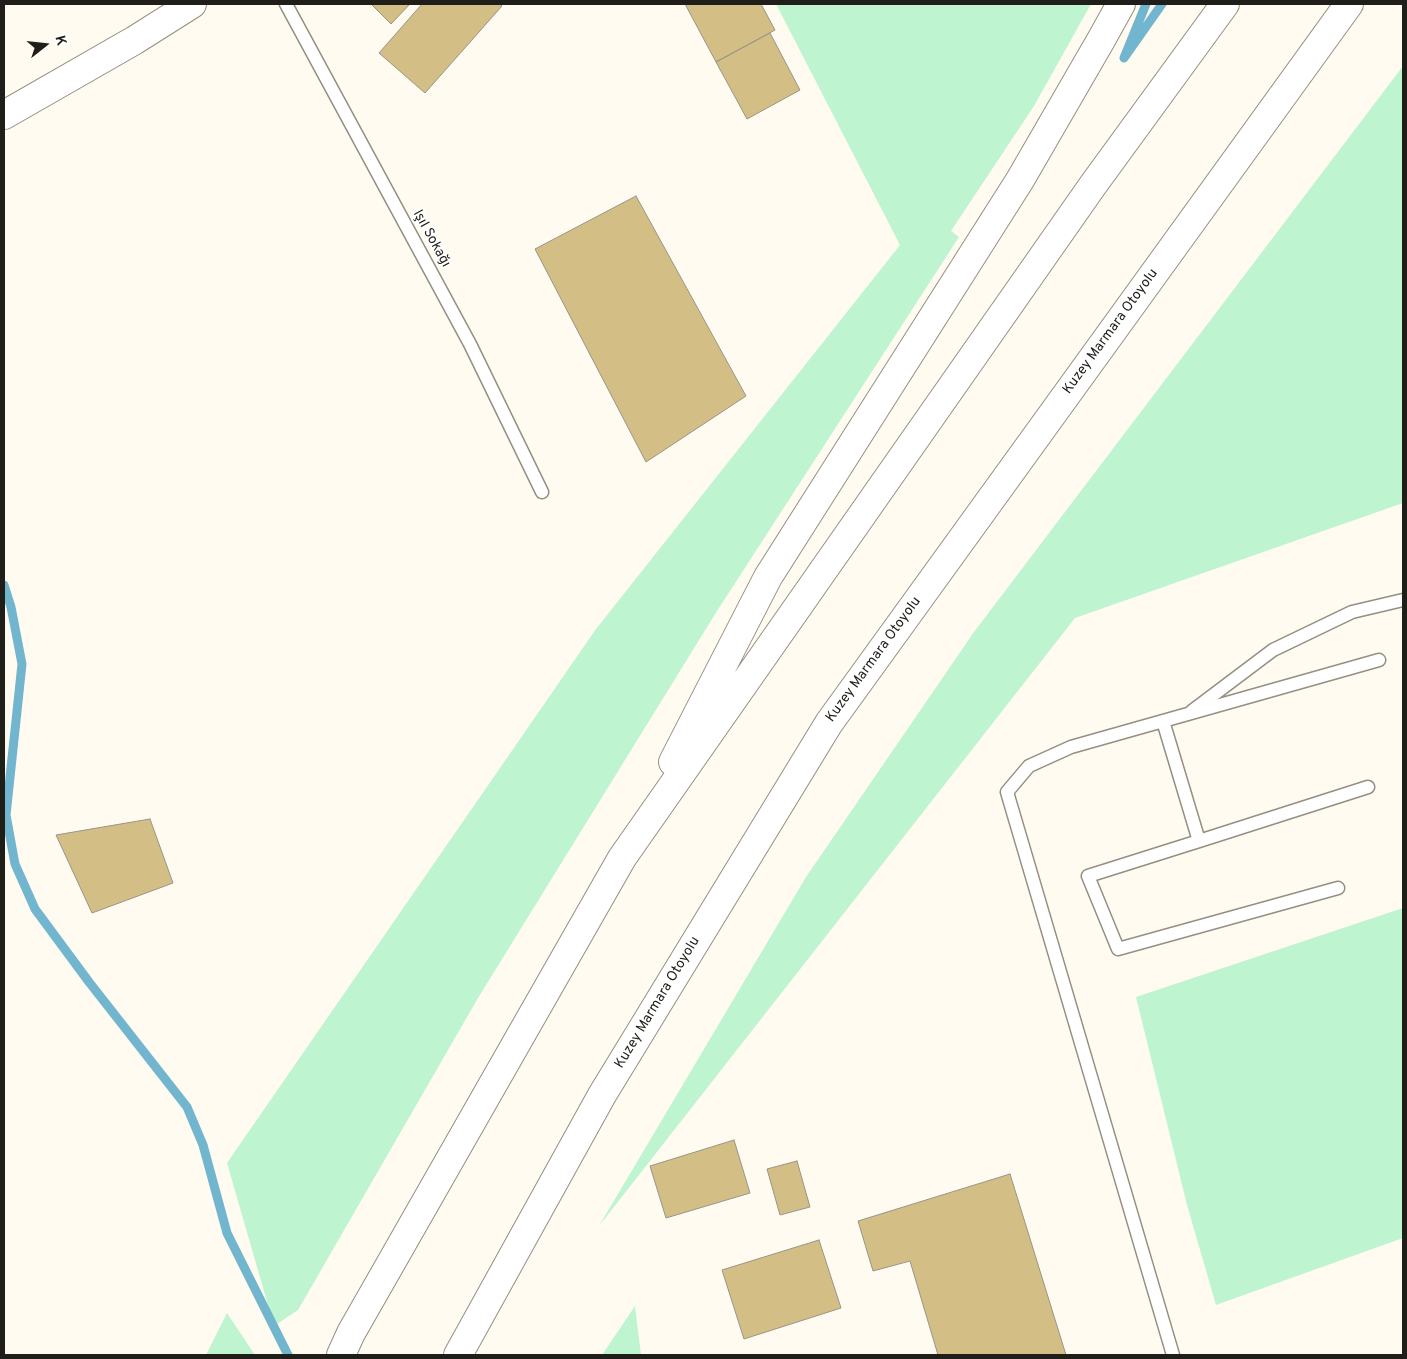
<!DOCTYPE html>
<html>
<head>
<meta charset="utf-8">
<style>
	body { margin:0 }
	#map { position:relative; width:1407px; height:1359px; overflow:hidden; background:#fffbf0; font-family:Overpass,sans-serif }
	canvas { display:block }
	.frame { position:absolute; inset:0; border:5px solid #201e19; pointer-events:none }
	.north { position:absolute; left:20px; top:20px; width:50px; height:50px; -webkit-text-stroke:4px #fff; paint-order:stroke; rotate:74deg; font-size:14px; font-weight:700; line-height:20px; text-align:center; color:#201e19 }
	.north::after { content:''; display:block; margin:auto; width:18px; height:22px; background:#201e19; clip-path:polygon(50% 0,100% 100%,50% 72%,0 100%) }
</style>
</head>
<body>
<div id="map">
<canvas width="1407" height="1359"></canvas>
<div class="frame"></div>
<div class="north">K</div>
</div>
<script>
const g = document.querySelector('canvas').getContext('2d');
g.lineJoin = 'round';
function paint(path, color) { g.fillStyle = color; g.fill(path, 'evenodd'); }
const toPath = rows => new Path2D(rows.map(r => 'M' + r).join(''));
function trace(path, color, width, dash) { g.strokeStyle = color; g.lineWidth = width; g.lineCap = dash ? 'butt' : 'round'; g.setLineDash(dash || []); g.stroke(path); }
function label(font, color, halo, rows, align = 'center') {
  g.font = font + ' Overpass,sans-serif'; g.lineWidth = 4; g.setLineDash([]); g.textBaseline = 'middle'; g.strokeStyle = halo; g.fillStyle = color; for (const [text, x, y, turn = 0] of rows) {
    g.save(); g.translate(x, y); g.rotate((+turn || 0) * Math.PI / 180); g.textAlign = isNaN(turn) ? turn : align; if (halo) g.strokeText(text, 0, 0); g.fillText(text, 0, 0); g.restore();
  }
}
const green = toPath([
	[776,4,1091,4,1034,106,951,231,959,237,717,611,478,998,298,1310,274,1326,227,1163,596,629,900,245],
	[1403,66,1403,503,1075,618,599,1226,806,877,974,632],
	[1403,908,1403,1238,1216,1305,1187,1205,1136,997],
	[635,1306,641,1355,602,1355],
	[227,1313,255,1355,206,1355]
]);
const stream = toPath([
	[1146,4,1124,58,1162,4],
	[4,585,11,607,22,664,6,815,15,864,35,909,89,982,187,1107,203,1145,227,1233,288,1355]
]);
const building = toPath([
	[371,4,410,4,391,24,371,4],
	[422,4,499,4,502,6,425,93,379,53,422,4],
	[685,4,761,4,775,30,716,62,685,4],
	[770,33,800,90,747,119,716,62,770,33],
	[636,196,746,396,646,462,535,249,636,196],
	[150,819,173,883,92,913,56,835,150,819],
	[734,1140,750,1193,666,1218,650,1166,734,1140],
	[797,1161,810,1207,780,1215,767,1169,797,1161],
	[1010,1174,1066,1355,938,1355,910,1261,873,1271,858,1221,1010,1174],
	[819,1240,841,1308,744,1339,722,1270,819,1240]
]);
const lane = toPath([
	[286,4,470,344,542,492],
	[1192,711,1273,650,1352,612,1403,600],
	[1163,721,1199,841,1368,787],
	[1199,841,1088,876,1118,949,1338,888],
	[1173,1355,1007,792,1029,766,1071,747,1379,660]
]);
const secondary = toPath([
	[4,115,135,40,192,4]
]);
const highway = toPath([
	[673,762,768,577,1020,180,1101,40,1121,4],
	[341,1355,351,1333,622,858,1093,185,1225,4],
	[458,1355,602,1095,829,723,1349,4]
]);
const streetNames = [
	["Işıl Sokağı",431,239,61],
	["Kuzey Marmara Otoyolu",1111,332,-54],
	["Kuzey Marmara Otoyolu",874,660,-54],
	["Kuzey Marmara Otoyolu",658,1003,-59]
];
paint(green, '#bff4d0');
trace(stream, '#72b5ce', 9);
paint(building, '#d3bf86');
trace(building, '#989487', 1);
trace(lane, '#948f82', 15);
trace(secondary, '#948f82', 30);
trace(highway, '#948f82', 30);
trace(lane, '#fff', 12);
trace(secondary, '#fff', 28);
trace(highway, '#fff', 28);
label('14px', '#201e19', '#fff', streetNames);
</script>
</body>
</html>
